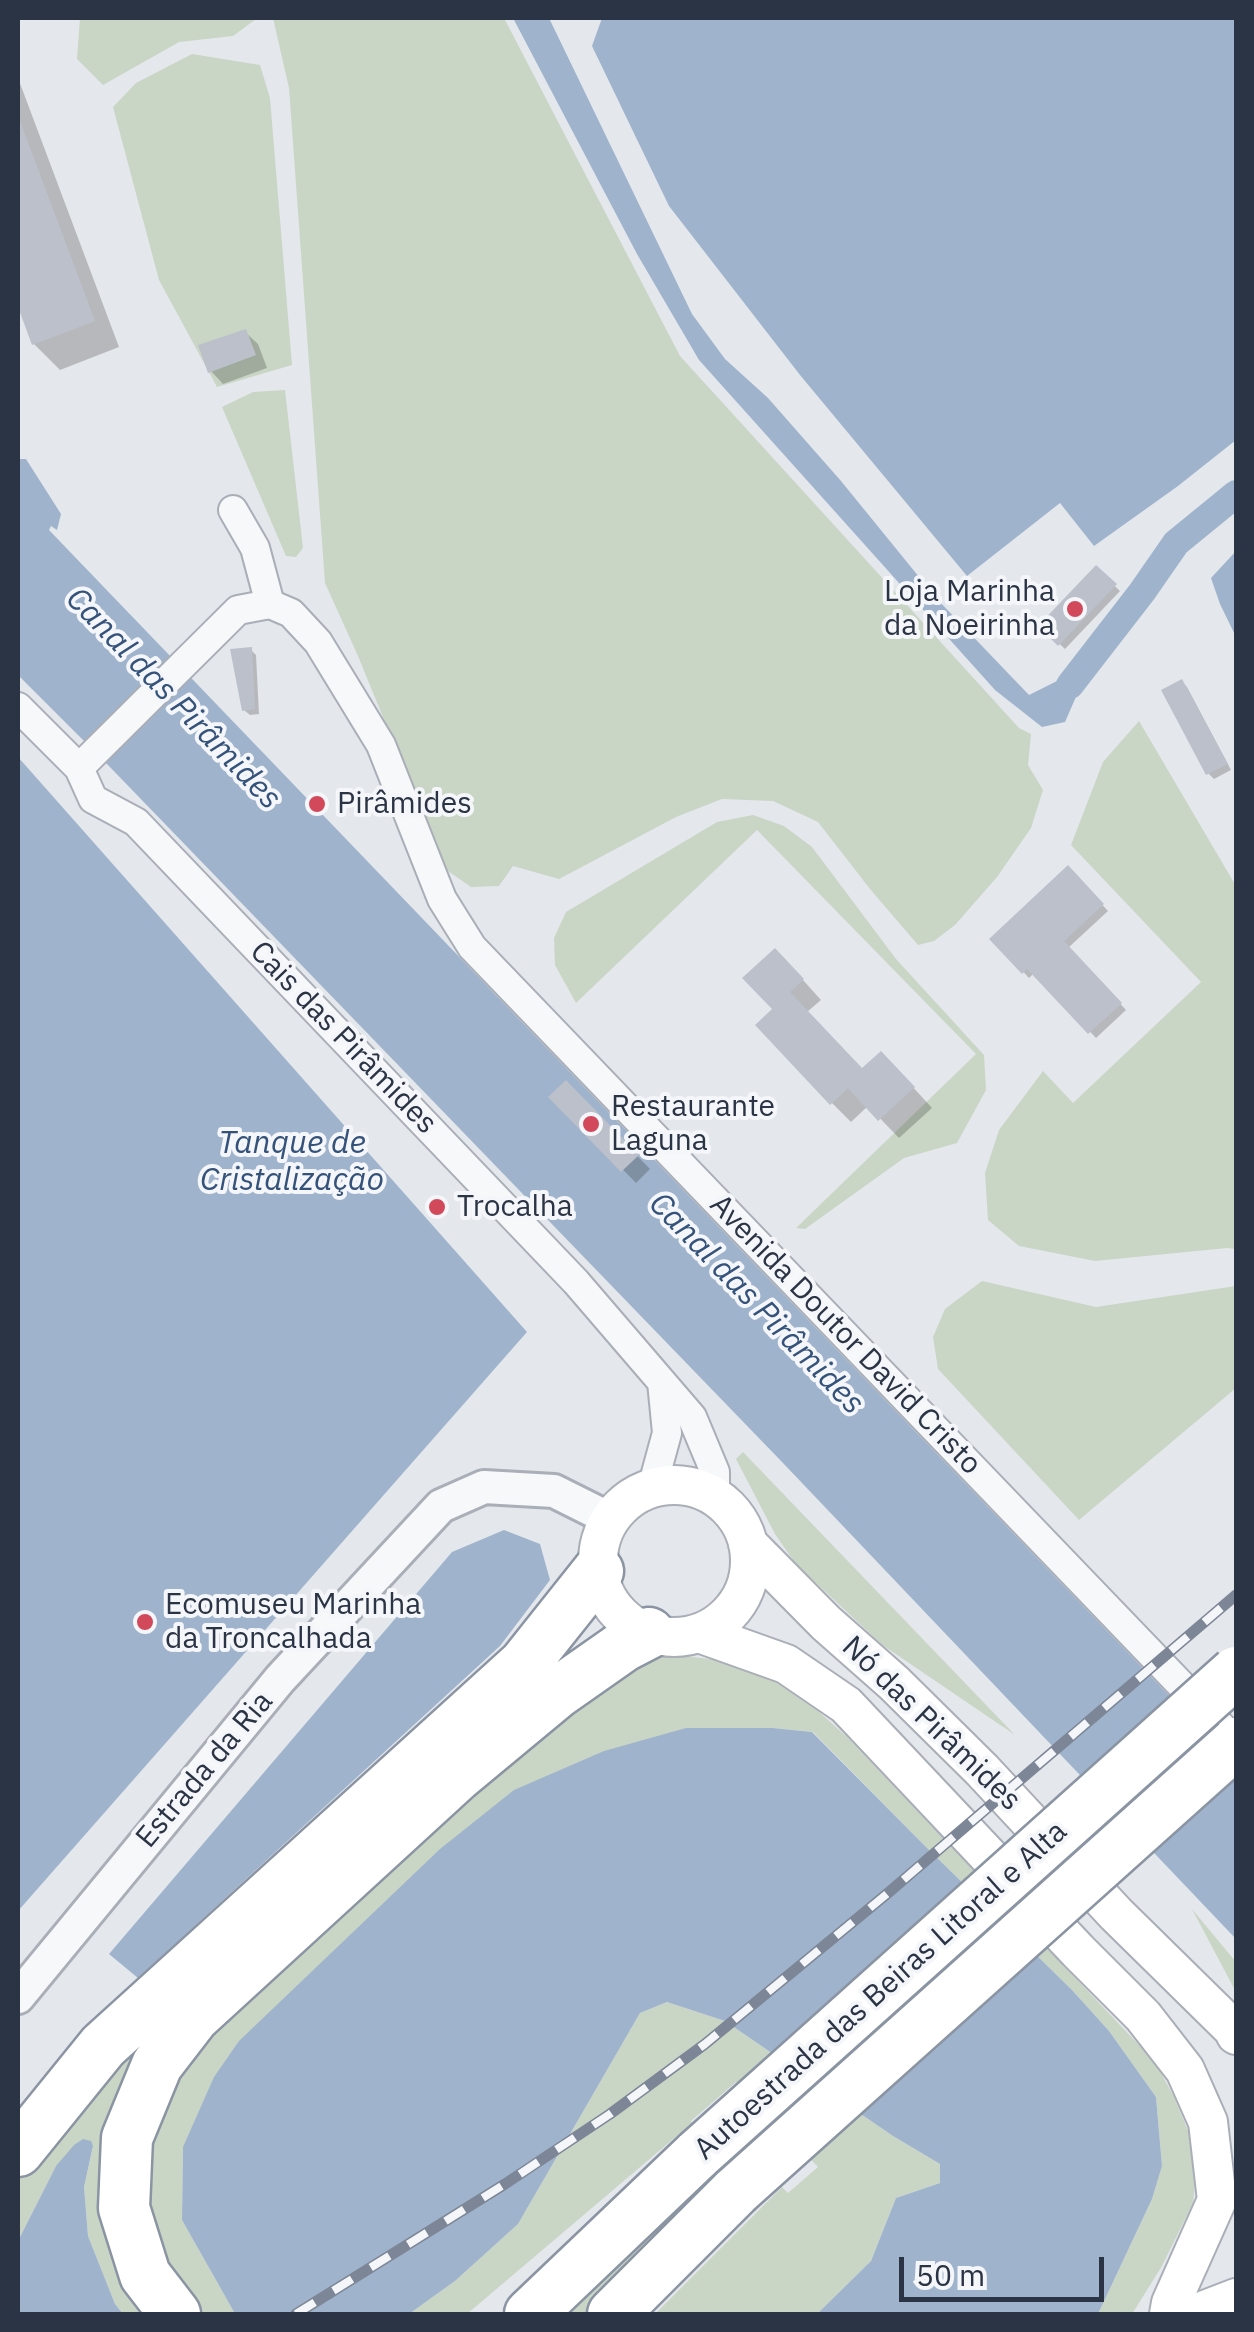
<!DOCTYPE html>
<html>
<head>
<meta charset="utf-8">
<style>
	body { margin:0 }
	#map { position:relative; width:1254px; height:2332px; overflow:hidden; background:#e4e7ec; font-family:"IBM Plex Sans",sans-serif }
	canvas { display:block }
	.frame { position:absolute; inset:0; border:20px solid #2b3445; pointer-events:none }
	.scale { position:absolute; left:899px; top:2257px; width:205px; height:45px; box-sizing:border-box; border:5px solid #2b3445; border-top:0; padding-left:12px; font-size:30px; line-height:35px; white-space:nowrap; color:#2b3445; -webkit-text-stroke:8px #f4f6f9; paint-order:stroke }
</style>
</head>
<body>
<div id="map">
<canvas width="1254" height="2332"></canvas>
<div class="frame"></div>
<div class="scale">50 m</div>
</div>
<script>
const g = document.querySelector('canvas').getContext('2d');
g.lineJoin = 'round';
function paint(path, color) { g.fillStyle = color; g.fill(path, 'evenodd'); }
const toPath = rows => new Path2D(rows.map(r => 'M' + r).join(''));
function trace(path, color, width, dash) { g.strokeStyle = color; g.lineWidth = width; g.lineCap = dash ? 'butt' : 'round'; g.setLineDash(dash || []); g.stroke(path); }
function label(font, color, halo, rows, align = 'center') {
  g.font = font + ' "IBM Plex Sans",sans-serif'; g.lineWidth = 8; g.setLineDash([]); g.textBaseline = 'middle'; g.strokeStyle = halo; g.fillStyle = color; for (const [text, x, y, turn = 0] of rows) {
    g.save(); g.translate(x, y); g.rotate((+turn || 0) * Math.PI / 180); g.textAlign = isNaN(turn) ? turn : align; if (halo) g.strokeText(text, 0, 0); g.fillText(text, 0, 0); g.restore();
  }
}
const green = toPath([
	[80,18,255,18,256,19,233,36,179,42,103,85,77,59],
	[273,18,504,18,680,356,1019,728,1031,734,1028,765,1043,790,1031,828,997,877,955,925,934,941,918,945,870,889,818,822,773,801,722,799,676,817,559,879,513,866,499,886,471,887,445,869,358,656,325,583,289,88],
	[192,54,260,65,270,98,292,365,217,387,159,280,113,107,136,83],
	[285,390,303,548,296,557,286,556,222,407,253,392],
	[1139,721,1236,886,1236,1249,1227,1248,1095,1261,1019,1246,988,1220,985,1173,999,1130,1043,1071,1073,1103,1201,982,1071,845,1103,762],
	[753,815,784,826,812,847,896,959,984,1055,986,1090,957,1143,904,1158,805,1229,796,1228,976,1054,757,830,576,1003,555,965,554,938,566,912,717,822],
	[982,1281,1096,1307,1236,1286,1236,1388,1079,1520,938,1369,933,1337,945,1309],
	[743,1452,1015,1735,881,1644,795,1563,775,1534,736,1459],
	[678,1655,717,1660,775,1682,818,1711,847,1737,1155,2062,1174,2097,1189,2133,1196,2175,1193,2203,1162,2266,1132,2314,1098,2314,1152,2199,1162,2166,1156,2097,1109,2031,1072,1990,925,1846,813,1732,773,1728,686,1728,183,2147,182,2220,234,2312,241,2314,196,2314,151,2243,144,2141,184,2055,445,1809,641,1660],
	[1192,1909,1236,1962,1236,1992],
	[667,2002,725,2021,893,2136,940,2164,940,2183,896,2198,871,2261,817,2314,655,2314,782,2187,788,2193,818,2167,736,2082,691,2121,692,2123,467,2314,409,2314,455,2281,518,2224,640,2013],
	[129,2046,144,2058,129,2092,157,2314,123,2314,115,2304,88,2236,84,2187,93,2147,56,2166,18,2241,18,2182,32,2158],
	[742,2142,752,2154,584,2314,556,2314]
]);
const water = toPath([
	[513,18,549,18,692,314,725,359,768,398,841,481,937,599,1029,695,1061,679,1079,690,1065,722,1042,727,995,690,699,360,637,254],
	[602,18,1236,18,1236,440,1178,486,1094,546,1060,503,967,576,800,375,669,206,592,46],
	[18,459,26,459,61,514,57,530,51,526,49,530,1236,1765,1236,1939,783,1463,107,764,18,675],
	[1236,551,1236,637,1220,604,1211,578],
	[18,757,527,1332,18,1911],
	[504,1530,540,1544,550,1580,500,1646,138,1978,109,1954,452,1552],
	[686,1728,773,1728,812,1732,925,1846,1072,1990,1109,2031,1156,2097,1162,2166,1152,2199,1098,2314,817,2314,871,2261,896,2198,940,2183,940,2164,893,2136,725,2021,667,2002,640,2013,518,2224,455,2281,409,2314,241,2314,234,2312,182,2220,183,2147,214,2077,239,2041,440,1849,514,1790,604,1751],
	[83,2139,91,2141,93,2146,84,2187,88,2236,115,2304,123,2314,18,2314,18,2241,56,2166,74,2145]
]);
const shadow = toPath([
	[18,78,119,347,60,370,34,344,18,300],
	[245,332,258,344,267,368,223,384,211,371],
	[1096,568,1120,591,1065,649,1041,626],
	[251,650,256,655,259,714,250,715,244,710],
	[1182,682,1187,687,1231,770,1214,779,1208,773],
	[1068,868,1108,911,1068,948,1126,1010,1096,1038,1034,973,1029,978,993,939],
	[794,970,821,1000,807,1012,862,1071,900,1073,932,1108,899,1138,868,1106,851,1122,832,1103,775,1010],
	[566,1083,650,1169,636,1183,552,1097]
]);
const canal = toPath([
	[1070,685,1142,592,1176,543,1236,494]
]);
const building = toPath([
	[18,121,20,121,95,321,32,345,18,307],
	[246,329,256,355,208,373,198,345],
	[1096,565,1117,584,1058,646,1038,626],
	[252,647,255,709,242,711,230,649],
	[1182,679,1228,764,1206,775,1161,690],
	[1068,865,1104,904,1064,941,1122,1003,1088,1034,1027,969,1022,974,989,939],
	[775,948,804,979,790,992,862,1068,881,1051,915,1087,878,1121,848,1088,830,1105,755,1025,772,1009,742,978],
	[566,1080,639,1155,621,1172,548,1097]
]);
const minor = toPath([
	[233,510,255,548,270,604,291,613,318,642,381,745,442,899,472,947,1236,1742],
	[18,707,79,768,93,799,136,822,576,1282,692,1417,715,1472,715,1496],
	[79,768,238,610,270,604],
	[652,1488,667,1433,662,1382]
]);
const tertiary = toPath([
	[18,1997,280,1679,441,1506,484,1487,554,1491,610,1519]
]);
const secondary = toPath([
	'598 1561a76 76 0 1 1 152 0a76 76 0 1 1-152 0Z',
	[748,1544,826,1623,894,1683,982,1770,1116,1914,1233,2029,1236,2035],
	[699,1633,786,1664,846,1705,1078,1951,1143,2016,1185,2070,1208,2122,1217,2200,1171,2303,1169,2314],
	[1200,2314,1205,2310,1236,2298]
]);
const motorway = toPath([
	[18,2151,103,2046,524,1664,598,1571],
	[175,2314,145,2275,124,2208,127,2138,157,2065,194,2017,457,1776,557,1693,624,1646,649,1633],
	[530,2314,698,2154],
	[613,2314,736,2191]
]);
const rail = toPath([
	[296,2314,505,2184,610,2114,705,2044,888,1893,1236,1595]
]);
const motorwayBridge = toPath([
	[698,2154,1236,1672],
	[736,2191,1236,1743]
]);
const markers = [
	[1075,609,10,"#d1495b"],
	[317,804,10,"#d1495b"],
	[591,1124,10,"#d1495b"],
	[437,1207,10,"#d1495b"],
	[145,1622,10,"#d1495b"]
];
const poiNames = [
	["Loja Marinha",1055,592,"right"],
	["da Noeirinha",1055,626,"right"],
	["Pirâmides",337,804],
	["Restaurante",611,1107],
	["Laguna",611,1141],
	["Trocalha",457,1207],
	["Ecomuseu Marinha",165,1605],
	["da Troncalhada",165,1639]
];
const streetNames = [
	["Cais das Pirâmides",343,1038,46],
	["Avenida Doutor David Cristo",845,1335,46],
	["Nó das Pirâmides",931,1724,44],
	["Estrada da Ria",205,1770,-50],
	["Autoestrada das Beiras Litoral e Alta",881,1991,-42]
];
const waterNames = [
	["Canal das Pirâmides",173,699,46],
	["Tanque de",292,1144],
	["Cristalização",292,1181],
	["Canal das Pirâmides",756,1304,46]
];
paint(green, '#c9d6c5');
paint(water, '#9fb4cc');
paint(shadow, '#0003');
trace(canal, '#9fb4cc', 28);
paint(building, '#bbc0ca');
trace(minor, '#a9aeb7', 32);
trace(tertiary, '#a9aeb7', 38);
trace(secondary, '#a9aeb7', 42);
trace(motorway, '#8b94a3', 55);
trace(minor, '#f7f8fa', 28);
trace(tertiary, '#f7f8fa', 32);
trace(secondary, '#fff', 38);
trace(motorway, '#fff', 50);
trace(rail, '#7d8696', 11);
trace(rail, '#f4f6f9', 8, [22]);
trace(motorwayBridge, '#8b94a3', 55, []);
trace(motorwayBridge, '#fff', 50);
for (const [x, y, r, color] of markers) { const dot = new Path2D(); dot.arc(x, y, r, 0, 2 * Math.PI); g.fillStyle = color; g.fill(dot); trace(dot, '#f4f6f9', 4); }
label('30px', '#2b3445', '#f4f6f9', poiNames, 'left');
label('30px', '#2b3445', '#f4f6f9', streetNames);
label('italic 32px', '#34527a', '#f4f6f9', waterNames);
</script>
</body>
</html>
